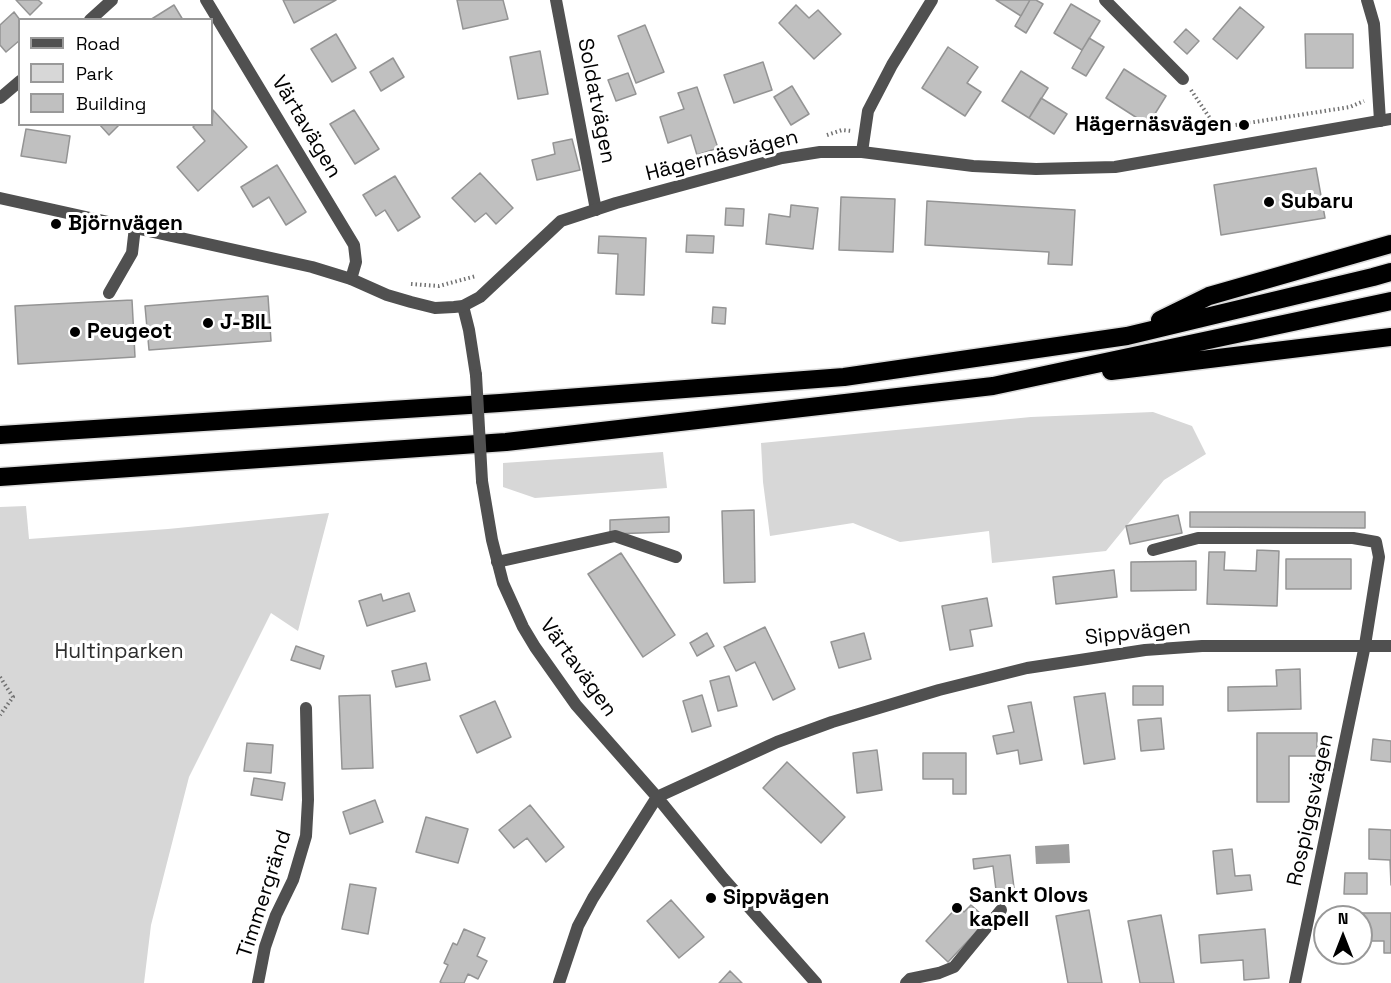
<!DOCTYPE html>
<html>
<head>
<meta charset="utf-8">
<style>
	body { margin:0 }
	#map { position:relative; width:1391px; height:983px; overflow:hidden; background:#fff; font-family:"Space Grotesk",sans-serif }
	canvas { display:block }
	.legend { position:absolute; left:18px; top:18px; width:195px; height:108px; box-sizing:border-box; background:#fff; border:2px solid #999; margin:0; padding:8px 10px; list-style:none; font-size:18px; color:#000 }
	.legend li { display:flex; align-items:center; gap:12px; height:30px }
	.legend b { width:30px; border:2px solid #999 }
	.north { position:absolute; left:1313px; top:905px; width:60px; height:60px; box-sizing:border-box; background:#fff; border:2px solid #999; border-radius:50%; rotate:0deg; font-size:16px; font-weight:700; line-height:24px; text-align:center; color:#000 }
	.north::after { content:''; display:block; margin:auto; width:21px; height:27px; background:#000; clip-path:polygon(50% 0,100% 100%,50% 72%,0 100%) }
</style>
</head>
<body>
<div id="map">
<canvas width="1391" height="983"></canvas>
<ul class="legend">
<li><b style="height:8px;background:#505050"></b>Road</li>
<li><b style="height:16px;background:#d7d7d7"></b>Park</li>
<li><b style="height:16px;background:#c0c0c0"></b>Building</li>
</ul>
<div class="north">N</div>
</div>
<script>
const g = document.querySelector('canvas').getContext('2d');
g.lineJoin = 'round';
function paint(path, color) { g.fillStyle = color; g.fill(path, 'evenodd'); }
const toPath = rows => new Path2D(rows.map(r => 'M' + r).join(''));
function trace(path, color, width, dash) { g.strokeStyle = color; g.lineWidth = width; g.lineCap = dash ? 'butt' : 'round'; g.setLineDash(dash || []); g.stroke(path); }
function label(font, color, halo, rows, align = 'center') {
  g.font = font + ' "Space Grotesk",sans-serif'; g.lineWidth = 6; g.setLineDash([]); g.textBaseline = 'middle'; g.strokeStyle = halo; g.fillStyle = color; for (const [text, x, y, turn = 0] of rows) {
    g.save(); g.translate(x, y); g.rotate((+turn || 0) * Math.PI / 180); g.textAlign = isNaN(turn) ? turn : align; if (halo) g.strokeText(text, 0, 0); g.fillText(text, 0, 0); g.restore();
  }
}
const green = toPath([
	[1153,412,1192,426,1206,454,1164,480,1106,551,992,563,989,531,900,542,853,523,770,536,763,482,761,443,1031,417],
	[663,452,667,488,535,498,503,487,503,463],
	[26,506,29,539,168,529,329,513,298,631,271,613,189,777,151,925,144,983,0,983,0,507]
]);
const water = toPath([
	[1069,844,1070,863,1036,864,1035,846]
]);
const building = toPath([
	[16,0,38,0,42,3,30,15,16,0],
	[283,0,336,0,294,23,283,0],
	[457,0,503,0,508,19,463,29,457,0],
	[996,0,1030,0,1021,16,996,0],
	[1030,0,1036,0,1043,4,1026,33,1015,26,1030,0],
	[1071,4,1100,21,1082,50,1054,33,1071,4],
	[174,5,183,20,150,20,174,5],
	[796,5,809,18,818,10,841,34,814,59,779,23,796,5],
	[1240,7,1264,27,1237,59,1213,39,1240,7],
	[14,12,20,20,20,40,6,52,0,45,0,25,14,12],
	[645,25,664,72,636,83,618,36,645,25],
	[1186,29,1199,41,1187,54,1174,42,1186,29],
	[336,34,356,68,332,82,311,49,336,34],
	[1305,34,1353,34,1353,68,1306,68,1305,34],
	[1089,38,1104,47,1086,76,1072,68,1089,38],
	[948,47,978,67,967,83,981,92,965,116,922,88,948,47],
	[540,51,548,94,518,99,510,57,540,51],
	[393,58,404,77,381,91,370,72,393,58],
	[763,62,772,90,734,103,724,75,763,62],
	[1124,69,1166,96,1148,125,1106,98,1124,69],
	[1021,71,1048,88,1029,118,1002,101,1021,71],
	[628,73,636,94,616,101,608,80,628,73],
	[792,86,809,114,791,125,774,97,792,86],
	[697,87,718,148,697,155,691,135,668,143,660,117,684,109,678,93,697,87],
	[1041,98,1067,114,1054,134,1029,118,1041,98],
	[213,110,247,147,198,191,177,167,205,141,193,127,196,124,212,124,213,110],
	[354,110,379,149,355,164,330,124,354,110],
	[99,124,120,124,109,135,99,124],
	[26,129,70,136,66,163,21,156,26,129],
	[572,139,580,170,537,180,532,160,555,154,553,143,572,139],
	[277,165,306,212,286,225,269,197,253,207,241,187,277,165],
	[1316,168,1325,218,1221,235,1214,185,1316,168],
	[480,173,513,208,496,224,486,213,475,222,452,198,480,173],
	[395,176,420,217,398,231,385,210,376,216,363,195,395,176],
	[841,197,895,199,893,252,839,250,841,197],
	[927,201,1075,210,1072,265,1048,264,1049,252,925,245,927,201],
	[791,205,818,208,813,249,766,244,769,214,790,217,791,205],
	[726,208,744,209,743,226,725,225,726,208],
	[687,235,714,236,713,253,686,252,687,235],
	[599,236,646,238,644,295,616,294,618,254,598,253,599,236],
	[268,296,271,341,149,350,145,306,268,296],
	[132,300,135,357,18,364,15,306,132,300],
	[713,307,726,308,725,324,712,323,713,307],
	[754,510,755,582,724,583,722,511,754,510],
	[1190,512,1365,512,1365,528,1190,527,1190,512],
	[1178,515,1182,533,1130,544,1126,526,1178,515],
	[669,517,669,532,610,534,610,520,669,517],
	[1257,550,1279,551,1277,606,1207,604,1209,552,1225,552,1224,570,1256,571,1257,550],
	[621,553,675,635,643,657,588,574,621,553],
	[1286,559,1351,559,1351,589,1286,589,1286,559],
	[1196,561,1196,590,1131,591,1131,562,1196,561],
	[1114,570,1117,597,1056,604,1053,577,1114,570],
	[409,593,415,611,367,626,359,601,381,594,383,601,409,593],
	[987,598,992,626,970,630,973,646,950,650,942,606,987,598],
	[765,627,795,689,773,700,755,662,736,671,724,647,765,627],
	[707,633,714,646,697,656,690,643,707,633],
	[864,633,871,659,839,668,831,642,864,633],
	[296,646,324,656,320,669,291,660,296,646],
	[426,663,430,680,396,687,392,671,426,663],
	[1300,669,1301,709,1228,711,1228,687,1277,686,1276,670,1300,669],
	[729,676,737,706,718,711,710,681,729,676],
	[1133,686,1163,686,1163,705,1133,705,1133,686],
	[1105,693,1115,759,1084,764,1074,697,1105,693],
	[370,695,373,768,342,769,339,696,370,695],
	[702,695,711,726,692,732,683,701,702,695],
	[495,701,511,737,477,753,460,716,495,701],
	[1031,702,1042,760,1020,764,1018,750,997,754,993,736,1014,732,1008,706,1031,702],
	[1161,718,1164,749,1141,751,1138,720,1161,718],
	[1257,733,1317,733,1317,756,1289,756,1289,802,1257,802,1257,733],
	[1373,739,1391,741,1391,762,1371,760,1373,739],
	[247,743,273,745,271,773,244,771,247,743],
	[877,750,882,790,857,793,853,753,877,750],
	[923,753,966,753,966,794,953,794,953,779,923,779,923,753],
	[787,762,845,817,821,843,763,788,787,762],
	[254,778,285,783,282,800,251,795,254,778],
	[375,800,383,822,350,834,343,812,375,800],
	[530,805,564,847,546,862,527,838,514,848,499,830,530,805],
	[426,817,468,829,458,863,416,852,426,817],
	[1369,829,1391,830,1391,885,1390,860,1369,859,1369,829],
	[1232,849,1235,876,1250,875,1252,890,1217,894,1213,851,1232,849],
	[1010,855,1014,888,996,890,993,866,974,869,973,859,1010,855],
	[1345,873,1367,873,1367,894,1344,894,1345,873],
	[350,884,376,888,368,934,342,929,350,884],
	[671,900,704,937,679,958,647,921,671,900],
	[971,905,981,914,974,923,980,928,948,962,926,941,958,906,964,912,971,905],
	[1089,910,1102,983,1068,983,1056,916,1089,910],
	[1354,913,1391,913,1391,953,1384,953,1384,941,1361,941,1361,917,1354,917,1354,913],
	[1161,915,1174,983,1140,983,1128,921,1161,915],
	[464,929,485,938,477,956,487,961,478,979,468,974,464,983,442,983,440,982,448,965,444,963,453,943,457,945,464,929],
	[1265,929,1269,978,1244,980,1243,960,1201,963,1199,935,1265,929],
	[730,971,742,983,719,983,730,971]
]);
const path = toPath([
	[1191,90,1217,129],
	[1201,134,1216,128,1350,107,1364,101],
	[827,135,842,130,852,131],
	[411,284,439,286,476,276],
	[0,677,13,697,0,715]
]);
const service = toPath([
	[109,293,132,253,135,227],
	[497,562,615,536,676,557],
	[906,983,910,979,939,973,954,967,1001,910]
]);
const minor = toPath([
	[206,0,354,245,356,262,351,279],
	[556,0,596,210],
	[1105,0,1183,79],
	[1367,0,1374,24,1380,121],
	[90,20,112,0],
	[0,98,20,81],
	[862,152,868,111,892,65,932,0],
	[463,306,469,330,476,375],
	[482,481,492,540,503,583,523,627,535,647,576,705,657,797,723,878,816,983],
	[1153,550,1198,538,1353,538,1376,542,1379,557,1365,645,1295,983],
	[258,983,265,947,276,915,293,880,306,836,308,800,306,708],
	[559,983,578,926,593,898,657,797,777,742,832,722,939,690,1027,668,1080,660,1145,650,1202,646,1391,646]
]);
const tertiary = toPath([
	[0,198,312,267,351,279,387,295,411,302,435,308,454,307,463,306,480,297,561,221,616,203,782,158,820,152,862,152,973,166,1036,169,1115,167,1391,119]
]);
const motorway = toPath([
	[1160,320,1209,296,1391,244],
	[1111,371,1391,337],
	[0,435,500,403,844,377,1127,336,1373,277,1391,272],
	[0,477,506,442,993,386,1391,301]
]);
const minorBridge = toPath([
	[476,375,482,481]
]);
const markers = [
	[1244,125,6,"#000"],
	[1269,202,6,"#000"],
	[56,224,6,"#000"],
	[208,323,6,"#000"],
	[75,332,6,"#000"],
	[711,898,6,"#000"],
	[957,908,6,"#000"]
];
const streetNames = [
	["Soldatvägen",596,101,79],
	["Värtavägen",306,127,59],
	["Hägernäsvägen",722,156,-14],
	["Sippvägen",1138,633,-6],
	["Värtavägen",578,668,54],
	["Rospiggsvägen",1311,810,-78],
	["Timmergränd",265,894,-72]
];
const poiNames = [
	["Hägernäsvägen",1232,125,"right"],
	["Subaru",1281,202],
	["Björnvägen",68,224],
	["J-BIL",220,323],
	["Peugeot",87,332],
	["Sankt Olovs",969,896],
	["kapell",969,920],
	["Sippvägen",723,898]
];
const parkNames = [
	["Hultinparken",119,652]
];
paint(green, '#d7d7d7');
paint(water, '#9e9e9e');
paint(building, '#c0c0c0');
trace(building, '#949494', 1.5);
trace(motorway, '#dbdbdb', 21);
trace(path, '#727272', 4, [1.5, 3]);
trace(service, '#505050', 12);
trace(minor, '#505050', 12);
trace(tertiary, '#505050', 12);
trace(motorway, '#000', 18);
trace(minorBridge, '#505050', 12);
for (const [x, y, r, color] of markers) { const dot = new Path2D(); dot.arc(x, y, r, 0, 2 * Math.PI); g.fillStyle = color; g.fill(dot); trace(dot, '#fff', 2); }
label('21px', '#000', '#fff', streetNames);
label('bold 21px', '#000', '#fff', poiNames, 'left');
label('21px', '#2e2e2e', '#fff', parkNames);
</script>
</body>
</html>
